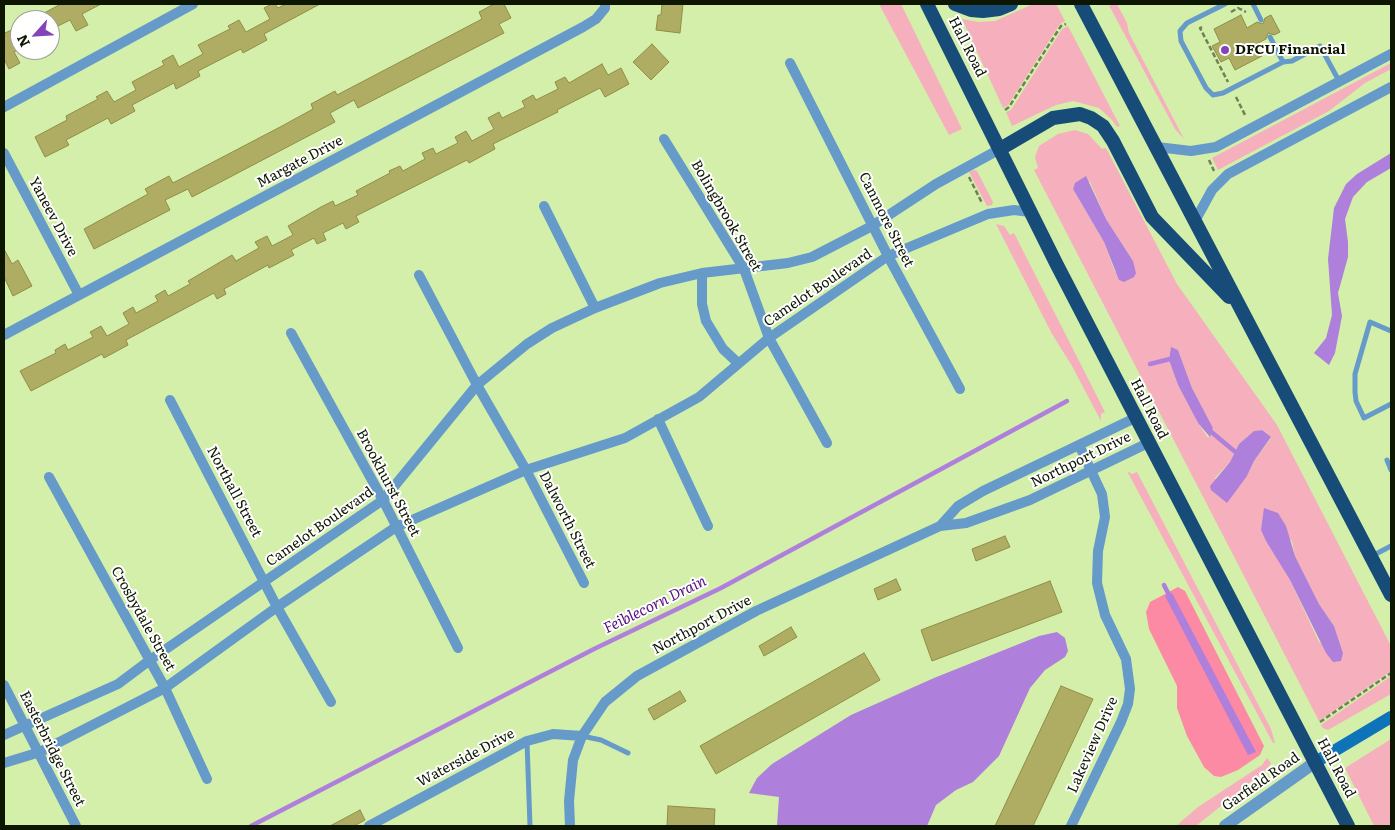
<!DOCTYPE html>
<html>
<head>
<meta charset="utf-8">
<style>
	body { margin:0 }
	#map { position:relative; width:1395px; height:830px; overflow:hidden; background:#d3efaa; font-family:Literata,serif }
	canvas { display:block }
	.frame { position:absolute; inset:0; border:5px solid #0d1600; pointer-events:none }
	.north { position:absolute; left:10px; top:10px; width:50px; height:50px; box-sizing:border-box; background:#fff; border:1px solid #9ea299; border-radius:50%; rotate:244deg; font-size:14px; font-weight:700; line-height:20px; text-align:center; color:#0d1600 }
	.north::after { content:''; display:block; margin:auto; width:18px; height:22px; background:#8444b9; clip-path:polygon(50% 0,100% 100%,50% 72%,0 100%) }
</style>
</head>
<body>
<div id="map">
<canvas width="1395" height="830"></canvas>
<div class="frame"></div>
<div class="north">N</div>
</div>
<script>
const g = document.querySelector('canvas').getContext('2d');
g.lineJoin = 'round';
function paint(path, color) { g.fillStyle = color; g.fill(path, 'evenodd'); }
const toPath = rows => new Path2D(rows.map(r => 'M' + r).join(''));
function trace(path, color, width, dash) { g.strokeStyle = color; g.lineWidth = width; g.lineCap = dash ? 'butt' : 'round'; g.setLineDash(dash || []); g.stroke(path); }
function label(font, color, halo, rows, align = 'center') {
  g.font = font + ' Literata,serif'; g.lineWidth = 4; g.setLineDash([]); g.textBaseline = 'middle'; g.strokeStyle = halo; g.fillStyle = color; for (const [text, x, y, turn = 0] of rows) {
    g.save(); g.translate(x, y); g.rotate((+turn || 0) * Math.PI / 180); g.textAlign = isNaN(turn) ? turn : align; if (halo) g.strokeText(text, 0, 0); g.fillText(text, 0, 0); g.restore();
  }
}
const green = toPath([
	[879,4,901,4,962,129,949,135],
	[1033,4,1056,4,1065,21,1060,24,1008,105,1003,108,962,19,979,22,995,21],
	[1113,4,1117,4,1127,23,1129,33,1184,139,1175,129,1111,9,1109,6],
	[1068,26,1120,126,1117,127,1112,120,1099,108,1073,101,1056,105,1012,126,1006,112,1011,110,1062,29],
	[1391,63,1391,69,1365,83,1329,111,1218,170,1212,158],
	[1075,130,1088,134,1102,149,1106,148,1177,284,1277,425,1391,646,1391,671,1319,721,1034,170,1038,168,1035,157,1039,146,1058,134],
	[1081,179,1090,182,1106,219,1133,261,1115,272,1104,242,1073,189],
	[1171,349,1178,350,1192,388,1213,428,1208,438,1198,423,1178,385,1169,360],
	[1262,430,1271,438,1254,461,1247,476,1214,479,1230,462,1239,444,1254,431],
	[1261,530,1292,541,1295,556,1319,604,1334,626,1343,653,1319,642,1290,580],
	[974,170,977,171,993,202,992,205,987,206,969,172],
	[996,224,1004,226,1010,235,1014,233,1105,412,1101,414,1101,421,1072,366,1052,334],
	[1127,471,1132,474,1137,472,1271,729,1275,743,1273,743],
	[1391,676,1391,694,1328,730,1323,728,1321,725],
	[1391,739,1391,826,1374,826,1345,768],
	[1267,758,1271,763,1267,769,1196,826,1176,826,1198,807,1262,765]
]);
const forest = toPath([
	[1178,587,1185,591,1264,746,1260,755,1238,770,1221,777,1214,776,1204,767,1187,736,1177,708,1177,686,1149,629,1146,612,1150,602]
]);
const water = toPath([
	[1391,153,1391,168,1367,182,1353,197,1345,219,1348,242,1348,257,1338,293,1342,316,1335,353,1329,365,1314,353,1326,338,1332,315,1328,259,1334,208,1346,184,1357,174],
	[1086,176,1106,219,1133,261,1136,273,1134,277,1124,282,1119,280,1104,242,1073,189,1075,183],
	[1171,347,1178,350,1192,388,1213,428,1210,437,1198,423,1178,385,1169,360],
	[1262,430,1271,437,1254,461,1247,476,1227,503,1211,490,1210,486,1230,462,1239,444,1254,431],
	[1264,508,1278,513,1286,526,1295,556,1319,604,1334,626,1343,653,1341,661,1333,662,1326,653,1290,580,1266,541,1261,530],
	[1172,593,1256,752,1248,755,1165,596],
	[1057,632,1065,638,1068,651,1065,657,1045,670,1030,688,999,756,973,782,956,790,936,805,927,826,777,826,779,797,749,793,757,778,772,764,851,715,934,678,1039,636]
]);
const stream = toPath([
	[1150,364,1174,358],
	[1209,430,1239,455],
	[1164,585,1171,599],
	[251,826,594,649,721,588,1067,401]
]);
const building = toPath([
	[61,4,101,4,82,14,88,25,76,31,70,20,50,30,50,20,31,20,61,4],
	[272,4,275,4,278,8,286,4,320,4,264,34,267,40,243,53,241,49,198,71,200,76,176,89,174,83,132,105,135,111,111,124,108,118,66,140,69,145,45,157,35,137,67,120,66,116,98,99,96,97,107,91,114,102,136,90,132,82,164,65,162,61,173,55,179,67,203,54,198,45,230,29,228,26,239,20,246,32,270,19,264,8,272,4],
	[494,4,504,4,511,18,499,24,504,33,358,108,354,100,330,113,335,122,192,197,188,189,165,200,170,210,94,249,84,229,148,194,145,189,169,176,173,183,282,126,313,109,311,104,335,91,337,95,482,19,479,12,494,4],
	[662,4,683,4,680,33,656,30,658,15,661,15,662,4],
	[1241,15,1247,28,1257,22,1263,24,1265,18,1271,15,1280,32,1274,35,1268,33,1266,39,1256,44,1262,56,1235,70,1229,58,1221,62,1212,46,1220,42,1214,29,1241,15],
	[20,26,20,49,14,52,20,63,9,69,4,59,4,31,5,33,20,26],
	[652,44,669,62,651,80,633,62,652,44],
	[602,64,608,75,621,68,629,84,605,97,600,88,557,110,558,112,493,144,495,149,469,163,467,160,356,216,359,222,346,229,343,223,323,233,326,240,317,244,314,238,291,250,294,255,269,268,268,265,224,289,226,294,217,299,214,293,126,340,128,345,104,358,102,354,31,391,20,371,56,353,55,350,65,344,68,350,93,337,90,332,101,326,107,336,129,324,123,313,133,307,136,313,158,301,155,296,165,290,168,296,190,284,188,281,232,255,236,261,259,248,255,242,267,236,272,246,293,235,288,226,321,207,333,201,335,206,358,195,356,191,390,173,389,171,400,166,403,171,425,159,422,153,433,148,436,154,458,143,455,137,466,131,472,141,494,129,488,118,499,112,502,118,525,107,522,101,533,95,536,100,558,89,555,82,565,77,569,83,602,64],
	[4,249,12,264,18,260,32,286,13,296,4,277,4,249],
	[1005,536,1010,547,976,561,972,549,1005,536],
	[896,579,901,590,878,600,874,589,896,579],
	[1050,581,1062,612,932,661,921,630,1050,581],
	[791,627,797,637,764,656,759,646,791,627],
	[864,653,880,680,716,774,700,746,864,653],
	[1061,686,1093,699,1033,826,995,826,1061,686],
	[680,691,686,701,654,720,648,709,680,691],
	[668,806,715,809,714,826,667,826,668,806],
	[360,810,365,820,354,826,330,826,360,810]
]);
const path = toPath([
	[1231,12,1238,8,1246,12],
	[1202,27,1200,28,1228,82],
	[1236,97,1245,115],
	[1005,110,1009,107,1061,26,1066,24],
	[1209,160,1214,171],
	[969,177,982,203],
	[1320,722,1391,673]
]);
const service = toPath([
	[1225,4,1187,23,1180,31,1181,41,1206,88,1213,95,1223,93,1283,62,1292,61,1320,46,1339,81],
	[1253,4,1261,20],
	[1270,37,1283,62],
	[1391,331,1370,322,1355,374,1355,392,1356,401,1364,418,1391,404],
	[1387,460,1391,470],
	[1372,556,1391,546],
	[582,736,601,740,628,753],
	[527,742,530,826]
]);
const minor = toPath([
	[790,63,888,256,960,389],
	[4,107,193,4],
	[664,139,744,269,769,338,827,443],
	[1157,147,1191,151,1216,147,1391,54],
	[4,153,79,295],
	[544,206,595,308],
	[1195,221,1212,190,1228,174,1391,87],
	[702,273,702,304,706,321,723,349,738,363],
	[419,275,477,385,526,470,584,583],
	[291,333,383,500,458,648],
	[4,335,583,27,596,19,605,8,605,4],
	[170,400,277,607,331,702],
	[658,419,708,526],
	[49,477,165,688,207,779],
	[940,526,958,506,983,491,1135,418],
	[4,685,76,826],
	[4,735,118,684,150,660,383,500,477,385,527,344,552,328,595,308,660,283,702,273,788,263,812,257,872,226,936,184,1000,149],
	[4,763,40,752,165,688,277,607,396,527,526,470,625,438,699,397,769,338,888,256,988,214,1014,210,1030,212],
	[369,826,527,741,553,734,582,736],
	[570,826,569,801,573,760,582,736,605,702,637,676,756,611,940,526,966,523,1030,500,1148,443],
	[1071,826,1121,722,1128,704,1130,689,1126,659,1105,615,1097,583,1098,551,1105,517,1102,494,1079,445]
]);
const tertiary = toPath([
	[1225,826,1314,763]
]);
const secondary = toPath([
	[1314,763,1391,717]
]);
const trunk = toPath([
	[927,4,1057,265,1348,826],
	[955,4,971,10,983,11,999,9,1011,4],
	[1081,4,1391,595],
	[1000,149,1053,118,1080,114,1091,118,1103,126,1113,141,1152,217,1229,297]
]);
const markers = [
	[1225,50,5,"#8444b9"]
];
const streetNames = [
	["Hall Road",967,47,63],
	["Margate Drive",300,162,-28],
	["Bolingbrook Street",726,216,60],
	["Yaneev Drive",53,217,62],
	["Canmore Street",886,220,63],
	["Camelot Boulevard",818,288,-34],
	["Hall Road",1149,409,63],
	["Northport Drive",1081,460,-26],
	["Brookhurst Street",388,483,62],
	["Northall Street",234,492,62],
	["Dalworth Street",567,520,63],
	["Camelot Boulevard",320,527,-35],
	["Crosbydale Street",143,619,61],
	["Northport Drive",702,625,-28],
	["Lakeview Drive",1093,745,-66],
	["Easterbridge Street",52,749,63],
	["Waterside Drive",466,758,-28],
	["Hall Road",1336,768,62],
	["Garfield Road",1261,782,-35]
];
const poiNames = [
	["DFCU Financial",1235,50]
];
const waterNames = [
	["Feiblecorn Drain",655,605,-26]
];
paint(green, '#f6b0bd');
paint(forest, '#fc8aa4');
paint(water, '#ae7fdb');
trace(stream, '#ae7fdb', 4.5);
paint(building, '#afad64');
trace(building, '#908d44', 1);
trace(path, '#708255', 2.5, [5, 2.5]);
trace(service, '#659ac9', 5);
trace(minor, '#659ac9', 10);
trace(tertiary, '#659ac9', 12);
trace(secondary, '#0e73b8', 12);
trace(trunk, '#164c77', 14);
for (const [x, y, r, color] of markers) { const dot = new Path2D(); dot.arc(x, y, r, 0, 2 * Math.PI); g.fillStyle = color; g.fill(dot); trace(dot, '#fff', 2); }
label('14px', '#0d1600', '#fff', streetNames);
label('bold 14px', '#0d1600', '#fff', poiNames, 'left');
label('italic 15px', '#551181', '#fff', waterNames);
</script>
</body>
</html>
